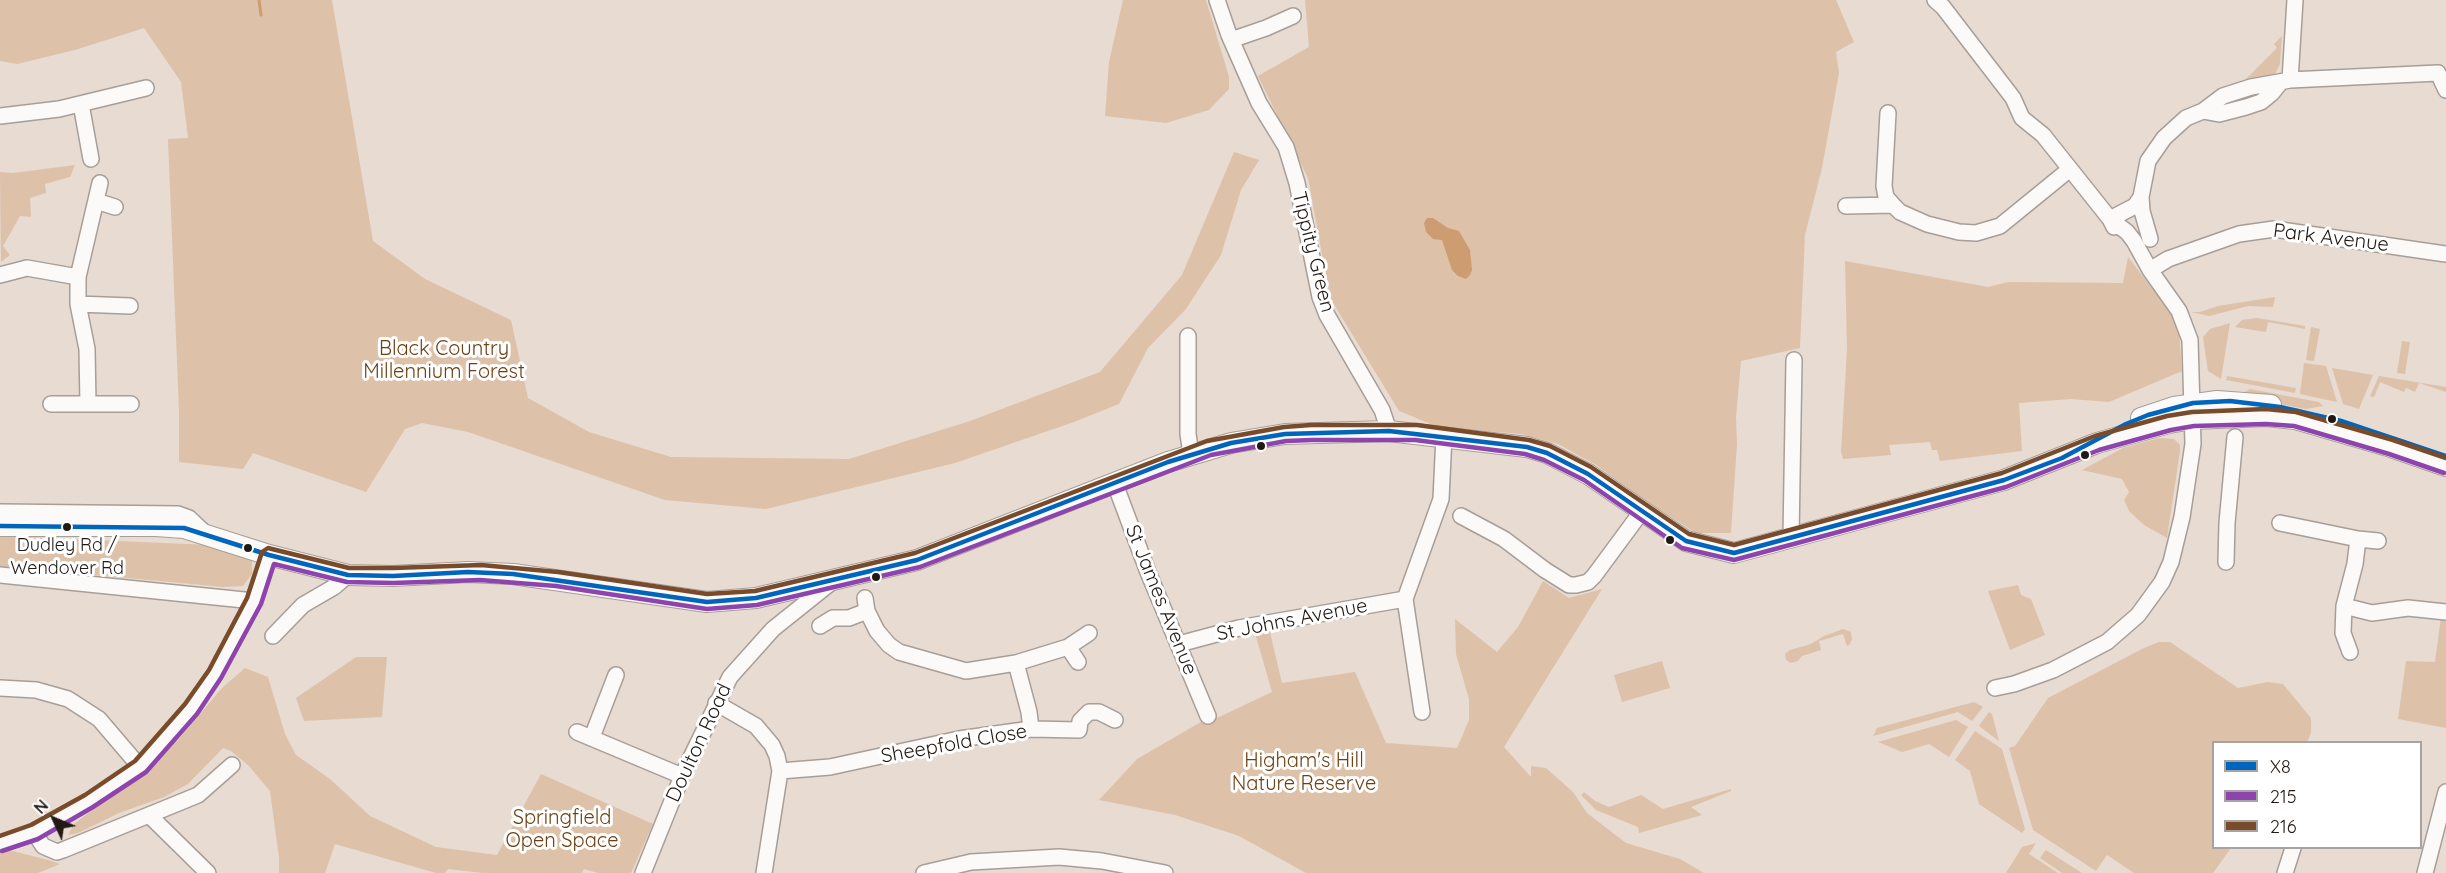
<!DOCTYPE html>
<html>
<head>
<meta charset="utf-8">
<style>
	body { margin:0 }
	#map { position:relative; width:2446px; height:873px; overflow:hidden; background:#e7dbd2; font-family:Quicksand,sans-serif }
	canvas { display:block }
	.legend { position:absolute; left:2212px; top:741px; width:210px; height:108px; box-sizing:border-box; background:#fff; border:2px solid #a6a3a1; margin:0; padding:8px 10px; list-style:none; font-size:18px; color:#211914 }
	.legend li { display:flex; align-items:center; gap:12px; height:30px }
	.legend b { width:30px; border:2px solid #a6a3a1 }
	.north { position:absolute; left:24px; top:789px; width:60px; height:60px; -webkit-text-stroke:4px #fff; paint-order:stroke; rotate:314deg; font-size:16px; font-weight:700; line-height:24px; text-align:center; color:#211914 }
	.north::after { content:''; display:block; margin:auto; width:21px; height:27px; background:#211914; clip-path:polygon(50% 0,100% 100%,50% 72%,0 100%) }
</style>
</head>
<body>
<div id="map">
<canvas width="2446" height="873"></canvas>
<ul class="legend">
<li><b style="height:8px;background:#0065bd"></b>X8</li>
<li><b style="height:8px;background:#8e44ad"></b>215</li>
<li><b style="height:8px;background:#7a4b2a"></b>216</li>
</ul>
<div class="north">N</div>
</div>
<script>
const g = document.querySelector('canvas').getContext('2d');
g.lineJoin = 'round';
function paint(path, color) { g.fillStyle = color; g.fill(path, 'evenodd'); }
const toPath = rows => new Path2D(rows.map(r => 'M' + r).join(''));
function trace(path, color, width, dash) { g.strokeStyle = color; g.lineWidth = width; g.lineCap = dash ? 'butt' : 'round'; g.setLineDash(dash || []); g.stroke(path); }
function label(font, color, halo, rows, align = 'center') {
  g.font = font + ' Quicksand,sans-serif'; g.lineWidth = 6; g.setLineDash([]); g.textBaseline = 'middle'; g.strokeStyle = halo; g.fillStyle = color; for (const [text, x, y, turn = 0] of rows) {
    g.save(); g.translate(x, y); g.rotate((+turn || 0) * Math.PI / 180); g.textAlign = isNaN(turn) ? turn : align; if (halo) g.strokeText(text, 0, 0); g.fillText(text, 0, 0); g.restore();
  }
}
const green = toPath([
	[0,0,332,0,373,241,425,279,511,320,528,398,589,432,671,457,849,459,970,421,1100,372,1182,275,1234,152,1259,160,1241,190,1221,255,1186,309,1148,348,1119,404,1074,422,955,463,766,509,665,500,468,432,422,423,405,429,366,492,253,453,243,469,179,462,179,411,168,139,188,138,181,82,144,28,75,50,17,64,0,61],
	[1123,0,1206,0,1229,77,1229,89,1209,110,1166,123,1105,116,1109,62],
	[1305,0,1836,0,1854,42,1836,52,1839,73,1822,168,1805,235,1800,348,1741,361,1736,417,1737,444,1731,533,1696,533,1647,502,1596,465,1558,444,1521,434,1438,427,1399,411,1330,298,1308,178,1258,76,1309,47],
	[2282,36,2280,64,2275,74,2241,84,2277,48,2274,44],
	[75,165,70,177,45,184,46,193,30,198,31,217,20,216,3,246,10,255,1,262,0,172,13,173],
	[2128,257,2173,316,2179,333,2182,371,2109,402,2071,399,2019,403,2022,451,1940,461,1937,450,1932,450,1930,442,1889,445,1891,455,1843,459,1841,452,1847,350,1845,261,1988,287,2008,282,2123,283],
	[2275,297,2273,307,2248,306,2209,316,2191,312,2200,312,2218,306],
	[2257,318,2305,326,2305,329,2268,322,2266,332,2235,327,2242,320],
	[2230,323,2221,379,2208,371,2203,337,2210,329],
	[2311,327,2320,329,2314,361,2306,360],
	[2402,341,2410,342,2405,374,2397,373],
	[2304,363,2326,366,2337,402,2300,394],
	[2332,368,2373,375,2359,409,2343,404],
	[2227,376,2296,388,2295,393,2226,380],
	[2379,376,2446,387,2446,392,2419,383,2415,392,2406,388,2404,392,2380,382,2374,397,2370,396],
	[2250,389,2319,402,2323,406,2306,409,2268,402,2231,399],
	[2159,438,2174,439,2180,445,2180,451,2167,538,2144,525,2129,511,2124,500,2129,492,2122,479,2082,470,2123,448],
	[0,536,211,545,252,561,252,574,243,586,223,587,0,566],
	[1543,581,1569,598,1602,589,1504,747,1531,777,1531,766,1546,768,1573,792,1587,813,1626,843,1680,859,1704,873,1306,873,1239,836,1175,815,1099,800,1137,759,1201,722,1217,718,1272,692,1255,633,1269,628,1282,683,1355,672,1386,743,1457,748,1469,720,1469,699,1456,654,1455,619,1497,652,1518,627],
	[2018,585,2021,595,2031,599,2045,635,2010,650,1988,591],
	[2441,617,2446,618,2446,728,2398,719,2406,661,2435,662],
	[1843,629,1851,632,1852,640,1849,645,1847,646,1843,634,1819,641,1821,650,1802,656,1798,661,1791,663,1786,660,1785,654,1790,650,1811,644,1824,636],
	[2159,642,2170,642,2238,688,2268,682,2283,684,2311,718,2311,733,2307,742,2214,742,2214,848,2231,848,2213,873,2134,873,2107,855,2096,871,2033,830,2009,748,2015,746,2048,698,2142,649],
	[356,657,387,657,382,717,304,721,296,698],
	[1662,661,1670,688,1622,702,1614,675],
	[245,668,268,677,285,734,296,755,330,779,370,816,436,847,497,855,541,774,653,824,631,873,598,873,584,869,582,873,483,873,448,869,445,873,436,873,335,844,325,873,279,873,279,858,270,791,248,765,231,751,223,748,188,784,164,797,119,813,78,833,68,835,74,824,140,773,179,739,222,688],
	[1974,702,1983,707,1972,721,1958,712,1873,736,1877,728],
	[1989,712,1992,714,1999,741,1979,726],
	[1956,720,1968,727,1949,757,1929,744,1902,752,1878,742],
	[1975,731,2002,749,2025,829,2022,833,1979,804,1970,771,1955,760],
	[1731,789,1731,791,1691,807,1702,815,1639,833,1638,827,1596,810,1581,795,1584,792,1595,801,1609,807,1641,795,1663,809],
	[2036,843,2029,854,2058,873,2006,873,2022,847],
	[9,850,48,860,60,864,38,873,0,873,0,853],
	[2046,850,2082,873,2062,873,2040,858]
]);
const water = toPath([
	[1427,218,1433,218,1448,228,1459,231,1470,250,1472,270,1470,275,1466,279,1458,276,1452,270,1442,240,1433,239,1426,232,1424,223]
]);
const stream = toPath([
	[259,0,261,15]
]);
const minor = toPath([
	[1217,0,1229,35,1259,103,1286,147,1297,183,1320,297,1327,315,1382,410,1389,431],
	[1935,0,1943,7,2013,98,2022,118,2043,135,2110,219,2114,227],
	[1231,40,1266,28,1293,16],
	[2290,80,2295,0],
	[81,104,91,159],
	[2203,111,2219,114,2246,107,2261,102,2272,93,2280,83],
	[1888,113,1884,186,1886,197,1893,205],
	[0,116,59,109,146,88],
	[2141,197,2142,211,2150,239],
	[96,201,115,207],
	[1846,206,1893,205,1900,212,1927,224,1959,232,1976,233,2000,226,2070,169],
	[2110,219,2135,206,2141,197,2148,161,2164,138,2186,118,2203,111,2223,96,2251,87,2290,80,2438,73,2446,90],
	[2150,270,2168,259,2239,234,2274,229,2446,254],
	[0,275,27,268,78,277,78,304,87,349,88,404],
	[78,277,100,183],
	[78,304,130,306],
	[1188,336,1188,434,1191,454],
	[51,404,131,404],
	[1115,484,1148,572,1208,716],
	[0,512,178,514,189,518,206,534],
	[1461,516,1504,539,1545,570,1569,585,1576,585,1588,582,1594,576,1642,511],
	[2280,523,2358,539,2355,564,2344,606,2372,613,2408,608,2446,612],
	[1791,537,1794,360],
	[2358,539,2378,541],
	[2226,562,2227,523,2235,437],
	[0,575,254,601],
	[865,598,867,611,877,631,889,645,899,652,966,671,1016,663,1029,712,1031,729],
	[2344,606,2343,633,2350,652],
	[820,626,833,618,849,618,867,611],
	[273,636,303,605,334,587,348,575],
	[1179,644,1239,628,1405,599],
	[1068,647,1078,662],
	[1016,663,1068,647,1089,633],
	[0,688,36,690,68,699,99,719,140,767],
	[1995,688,2014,684,2053,670,2107,642,2138,615,2162,582,2171,562,2182,517,2193,444,2190,340,2179,311,2150,270,2134,241,2127,232,2110,219],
	[716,703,756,726,772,745,777,756,780,771,764,873],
	[1422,712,1405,599,1441,499,1444,436],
	[577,732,682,776],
	[592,737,616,675],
	[780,771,830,767,959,739,1031,729,1079,730,1080,721,1089,712,1099,712,1115,720],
	[150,816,208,873],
	[34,832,43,846,57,852,63,850,198,795,232,765],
	[0,844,34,832,89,801,140,767,191,709,215,674,254,601,269,555],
	[643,873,682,776,730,677,773,629,833,581],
	[924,873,971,862,1059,857,1102,861,1165,873],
	[2285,873,2293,848],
	[2425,873,2446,792]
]);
const major = toPath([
	[2141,418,2174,407,2217,401,2271,405],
	[0,526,156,526,184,528,269,555,348,575,393,576,468,572,513,574,707,602,756,598,917,560,1168,462,1231,443,1285,434,1389,431,1527,447,1547,453,1588,474,1686,541,1734,553,2004,480,2097,443,2169,423,2193,419,2266,416,2295,419,2391,447,2446,466]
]);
const bus1 = toPath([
	[0,526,184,528,269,555,348,575,393,576,468,572,513,574,707,602,756,598,917,560,1168,462,1231,443,1285,434,1389,431,1527,447,1547,453,1588,474,1686,541,1734,553,2004,480,2062,458,2126,424,2148,415,2193,403,2230,401,2280,407,2341,421,2446,456]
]);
const bus2 = toPath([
	[2,851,38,839,93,807,146,772,197,714,221,678,261,604,274,564,347,582,393,583,480,580,556,586,707,609,757,605,920,567,1211,455,1286,441,1312,440,1415,440,1525,454,1544,460,1584,480,1682,548,1734,560,2006,487,2099,450,2171,430,2194,426,2266,424,2294,426,2389,454,2444,473]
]);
const bus3 = toPath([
	[0,836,31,825,85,795,135,761,185,704,209,670,247,598,262,552,268,548,349,568,393,568,481,565,558,572,707,594,755,591,915,553,1207,441,1284,427,1311,425,1417,425,1529,440,1550,446,1591,467,1689,534,1734,545,2002,473,2095,436,2167,416,2192,412,2266,409,2296,412,2393,440,2446,458]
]);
const markers = [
	[2332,419,5,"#211914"],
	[1261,446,5,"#211914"],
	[2085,455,5,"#211914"],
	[67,527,5,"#211914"],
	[1670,540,5,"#211914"],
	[248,548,5,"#211914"],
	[876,577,5,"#211914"]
];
const busNames = [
	["Dudley Rd /",67,546],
	["Wendover Rd",67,569]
];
const streetNames = [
	["Park Avenue",2331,238,7],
	["Tippity Green",1313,252,76],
	["St James Avenue",1161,600,68],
	["St Johns Avenue",1292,620,-11],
	["Doulton Road",699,743,-65],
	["Sheepfold Close",954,744,-10]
];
const parkNames = [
	["Black Country",444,349],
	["Millennium Forest",444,372],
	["Higham's Hill",1304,761],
	["Nature Reserve",1304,784],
	["Springfield",562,818],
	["Open Space",562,841]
];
paint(green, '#dec1a9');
paint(water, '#ce9c71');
trace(stream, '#ce9c71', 3);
trace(minor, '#a79e98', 18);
trace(major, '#a79e98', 22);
trace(minor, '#fbfaf8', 15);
trace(major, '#fbfaf8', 20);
trace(bus1, '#0065bd', 4.5);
trace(bus2, '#8e44ad', 4.5);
trace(bus3, '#7a4b2a', 4.5);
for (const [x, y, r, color] of markers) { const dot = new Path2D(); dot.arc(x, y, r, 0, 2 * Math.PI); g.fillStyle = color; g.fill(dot); trace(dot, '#fff', 2); }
label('18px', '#211914', '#fff', busNames);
label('20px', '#211914', '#fff', streetNames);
label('20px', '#6e4115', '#fff', parkNames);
</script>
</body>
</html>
